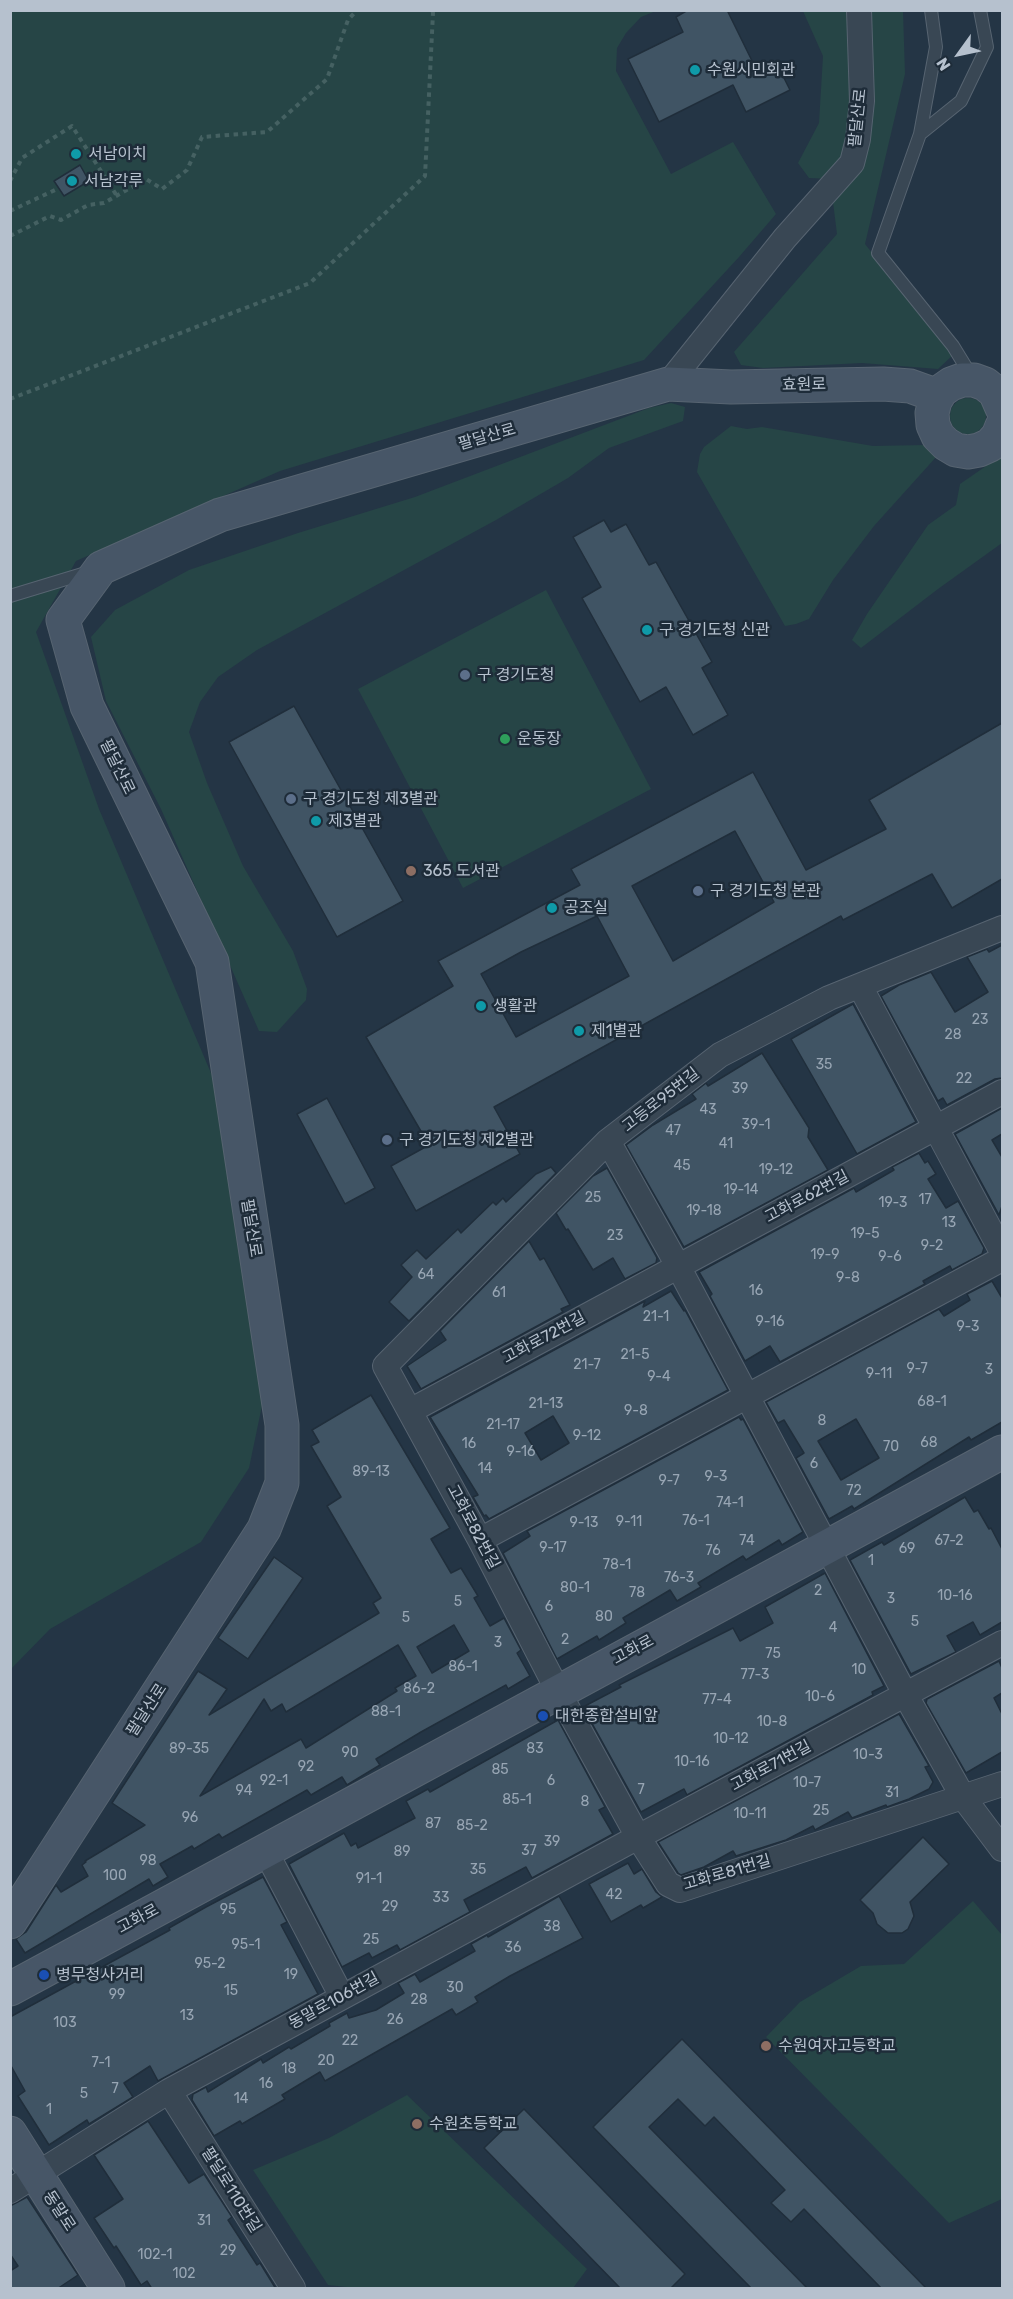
<!DOCTYPE html>
<html>
<head>
<meta charset="utf-8">
<style>
	body { margin:0 }
	#map { position:relative; width:1013px; height:2299px; overflow:hidden; background:#243545; font-family:Rubik,sans-serif }
	canvas { display:block }
	.frame { position:absolute; inset:0; border:12px solid #b6c1ce; pointer-events:none }
	.north { position:absolute; left:929px; top:24px; width:60px; height:60px; -webkit-text-stroke:4px #1e2c39; paint-order:stroke; rotate:237deg; font-size:16px; font-weight:700; line-height:24px; text-align:center; color:#b6c1ce }
	.north::after { content:''; display:block; margin:auto; width:21px; height:27px; background:#b6c1ce; clip-path:polygon(50% 0,100% 100%,50% 72%,0 100%) }
</style>
</head>
<body>
<div id="map">
<canvas width="1013" height="2299"></canvas>
<div class="frame"></div>
<div class="north">N</div>
</div>
<script>
const g = document.querySelector('canvas').getContext('2d');
g.lineJoin = 'round';
function paint(path, color) { g.fillStyle = color; g.fill(path, 'evenodd'); }
const toPath = rows => new Path2D(rows.map(r => 'M' + r).join(''));
function trace(path, color, width, dash) { g.strokeStyle = color; g.lineWidth = width; g.lineCap = dash ? 'butt' : 'round'; g.setLineDash(dash || []); g.stroke(path); }
function label(font, color, halo, rows, align = 'center') {
  g.font = font + ' Rubik,"Noto Sans KR",sans-serif'; g.lineWidth = 5; g.setLineDash([]); g.textBaseline = 'middle'; g.strokeStyle = halo; g.fillStyle = color; for (const [text, x, y, turn = 0] of rows) {
    g.save(); g.translate(x, y); g.rotate((+turn || 0) * Math.PI / 180); g.textAlign = isNaN(turn) ? turn : align; if (halo) g.strokeText(text, 0, 0); g.fillText(text, 0, 0); g.restore();
  }
}
const green = toPath([
	[11,11,656,11,641,17,626,33,617,48,616,71,671,174,733,142,776,214,739,257,644,360,280,471,76,561,36,632,99,809,219,1092,264,1396,249,1468,201,1542,50,1629,11,1669],
	[803,11,850,11,853,20,849,162,833,179,809,178,798,163,819,123,823,56],
	[868,11,903,11,905,74,865,244,953,355,938,369,862,363,763,368,741,365,734,352,837,234,833,202,864,151],
	'950 416a18 18 0 1 1 36 0a18 18 0 1 1-36 0Z',
	[671,403,685,407,683,421,609,448,568,478,496,520,257,650,218,677,200,702,189,732,207,783,243,866,293,951,307,989,306,1000,277,1032,259,1031,161,809,106,701,91,637,115,610,189,570,298,533,415,497,649,408],
	[731,426,747,429,762,427,873,446,925,445,937,456,874,526,833,580,809,619,796,624,785,626,697,472,700,454,704,447],
	[1002,455,1002,543,938,589,861,648,852,640,867,614,928,525,956,505,960,484],
	[546,590,651,789,463,888,358,689],
	[973,1901,1002,1935,1002,2199,949,2223,766,2037,800,2002,861,1966,904,1964],
	[407,2095,587,2269,573,2288,356,2288,328,2285,253,2170,329,2138]
]);
const building = toPath([
	[688,10,727,10,759,75,778,66,790,90,746,112,733,85,659,122,628,59,683,32,676,17,688,10],
	[80,165,89,181,64,196,54,181,80,165],
	[604,520,611,532,626,524,649,565,656,562,712,662,702,668,728,715,693,735,666,687,640,702,582,598,601,587,573,537,604,520],
	[294,706,403,901,337,937,229,742,294,706],
	[1002,723,1002,879,952,908,932,874,843,920,841,916,494,1107,520,1154,416,1211,391,1166,429,1145,366,1037,453,986,438,961,580,885,571,869,753,772,806,870,886,829,869,800,1002,723],
	[735,831,774,902,673,961,632,886,735,831],
	[597,916,629,976,516,1037,481,974,521,952,597,916],
	[1002,945,1002,1078,995,1079,947,1105,943,1098,938,1101,881,996,899,985,931,972,955,1012,988,992,967,957,987,949,989,952,1002,945],
	[853,1004,916,1122,857,1154,791,1039,853,1004],
	[762,1053,809,1128,808,1137,828,1170,684,1247,626,1145,653,1125,696,1099,692,1094,706,1083,708,1086,762,1053],
	[327,1098,375,1188,345,1204,297,1114,327,1098],
	[1002,1108,1002,1134,992,1140,1002,1157,1002,1206,999,1215,955,1134,1002,1108],
	[919,1153,925,1163,928,1161,936,1174,928,1179,946,1208,958,1201,984,1248,982,1254,952,1270,950,1266,923,1281,925,1284,780,1362,770,1346,745,1361,710,1296,712,1294,699,1272,854,1188,856,1192,894,1170,892,1167,919,1153],
	[551,1167,556,1173,409,1321,389,1302,412,1277,401,1265,417,1250,426,1259,458,1229,461,1233,493,1202,496,1205,503,1198,506,1202,536,1174,551,1167],
	[607,1168,657,1258,656,1263,625,1279,613,1258,593,1270,568,1229,566,1230,556,1213,593,1176,607,1168],
	[529,1241,540,1260,544,1258,570,1305,561,1309,563,1312,421,1389,407,1366,446,1340,440,1331,529,1241],
	[992,1281,1002,1298,1002,1422,971,1440,969,1437,854,1509,852,1506,829,1519,796,1458,804,1453,784,1420,778,1423,766,1402,939,1309,944,1316,970,1300,967,1294,992,1281],
	[856,1419,879,1458,841,1480,818,1441,856,1419],
	[671,1291,684,1311,685,1310,728,1390,489,1519,486,1515,484,1516,473,1497,478,1495,430,1417,645,1301,643,1307,671,1291],
	[553,1416,569,1443,541,1460,525,1433,553,1416],
	[371,1395,450,1528,431,1539,451,1573,461,1568,478,1596,474,1598,490,1626,504,1618,521,1650,517,1653,530,1676,508,1689,506,1685,421,1732,376,1759,380,1765,347,1785,342,1777,311,1795,307,1790,222,1838,219,1834,194,1849,192,1846,160,1864,168,1877,153,1886,149,1879,25,1953,16,1939,26,1932,56,1885,61,1892,88,1876,82,1865,86,1862,85,1861,145,1825,112,1803,198,1671,227,1689,209,1715,379,1613,373,1603,381,1598,327,1506,341,1497,311,1446,319,1442,312,1430,371,1395],
	[454,1625,469,1651,432,1673,417,1647,454,1625],
	[398,1645,416,1676,395,1688,397,1691,306,1748,301,1739,200,1796,264,1699,271,1711,282,1704,286,1712,398,1645],
	[739,1417,741,1420,743,1419,803,1532,782,1545,779,1540,746,1560,743,1556,698,1583,701,1587,677,1601,670,1590,623,1618,626,1623,599,1640,597,1636,557,1659,503,1553,530,1536,527,1531,739,1417],
	[965,1497,974,1512,978,1510,989,1529,991,1528,1002,1549,1002,1622,980,1635,973,1622,947,1636,956,1652,911,1674,850,1560,882,1542,884,1545,965,1497],
	[274,1557,303,1578,248,1659,218,1638,274,1557],
	[825,1573,884,1686,872,1692,873,1695,687,1795,684,1789,641,1812,583,1707,621,1687,619,1685,733,1628,740,1641,773,1623,765,1607,825,1573],
	[999,1661,1002,1668,1002,1693,994,1698,1002,1714,1002,1752,966,1773,926,1703,927,1699,999,1661],
	[899,1714,929,1766,925,1767,933,1782,929,1789,909,1799,887,1807,886,1805,852,1818,848,1812,815,1830,813,1826,786,1840,736,1856,733,1851,704,1867,681,1875,678,1873,658,1842,899,1714],
	[558,1720,605,1807,599,1810,613,1834,532,1878,526,1867,464,1900,470,1912,400,1950,397,1945,372,1958,369,1953,342,1967,289,1864,344,1833,351,1846,356,1843,358,1848,415,1818,406,1801,428,1789,430,1792,558,1720],
	[923,1837,949,1864,910,1902,914,1916,908,1929,902,1933,888,1933,877,1924,873,1913,860,1900,923,1837],
	[628,1863,634,1874,642,1869,656,1892,662,1897,643,1908,641,1905,611,1922,589,1884,628,1863],
	[263,1877,287,1922,281,1925,318,1994,158,2081,150,2066,124,2083,133,2097,89,2124,87,2120,49,2145,18,2096,25,2091,10,2064,10,2017,170,1930,169,1928,206,1907,263,1877],
	[559,1896,583,1938,510,1976,475,1997,478,2002,456,2015,452,2009,325,2081,320,2072,282,2095,285,2099,242,2124,240,2121,214,2136,192,2100,193,2094,206,2087,208,2092,261,2059,263,2063,289,2047,291,2049,330,2026,329,2023,347,2013,349,2018,376,2010,404,1993,398,1983,415,1974,420,1982,475,1951,471,1944,487,1935,488,1937,559,1896],
	[682,2039,927,2289,882,2289,804,2209,791,2222,771,2203,785,2190,714,2117,705,2126,678,2099,649,2127,808,2289,752,2289,593,2127,682,2039],
	[524,2109,685,2274,670,2289,621,2289,484,2148,524,2109],
	[148,2121,189,2183,204,2174,232,2217,228,2220,257,2265,260,2263,276,2289,152,2289,147,2281,141,2285,116,2246,114,2248,94,2218,123,2199,94,2155,148,2121],
	[27,2197,78,2275,57,2289,10,2289,10,2271,18,2266,10,2254,10,2206,27,2197]
]);
const path = toPath([
	[10,181,22,158,72,126,117,196],
	[10,211,55,190],
	[10,236,50,216,61,220,88,205,104,203,146,179,162,189,187,170,202,137,267,132,327,79,348,20,357,10],
	[10,399,310,283,425,176,433,13,432,10]
]);
const lane = toPath([
	[931,10,936,47,920,134,878,253,953,346,972,377],
	[920,134,961,101,987,47,980,10],
	[10,596,89,572]
]);
const street = toPath([
	[668,384,785,238,852,163,858,139,862,101,859,10],
	[1002,928,829,998,720,1055,608,1141,385,1366,480,1540,558,1691,638,1837,668,1884,680,1890,1002,1784],
	[860,986,1002,1252],
	[608,1141,678,1266,905,1694,963,1797,1002,1849],
	[410,1411,1002,1092],
	[480,1540,1002,1259],
	[265,1850,342,1997],
	[169,2091,293,2288],
	[10,2191,169,2091,638,1837,1002,1643]
]);
const secondary = toPath([
	[1002,408,995,392,985,384,974,380,962,380,951,384,941,391,935,401,932,413,933,425,938,436,946,444,956,450,968,452,979,450,990,445,998,436,1002,426],
	[10,1922,264,1529,282,1483,282,1425,212,962,87,706,63,620,101,568,220,515,668,384,731,387,883,384,910,386,938,396],
	[10,1989,1002,1452],
	[10,2133,108,2288]
]);
const markers = [
	[695,70,6,"#0f9aa8"],
	[76,154,6,"#0f9aa8"],
	[72,181,6,"#0f9aa8"],
	[647,630,6,"#0f9aa8"],
	[465,675,6,"#5c6f8a"],
	[505,739,6,"#2e9e5b"],
	[291,799,6,"#5c6f8a"],
	[316,821,6,"#0f9aa8"],
	[411,871,6,"#8d6e63"],
	[698,891,6,"#5c6f8a"],
	[552,908,6,"#0f9aa8"],
	[481,1006,6,"#0f9aa8"],
	[579,1031,6,"#0f9aa8"],
	[387,1140,6,"#5c6f8a"],
	[543,1716,6,"#1a4fb4"],
	[44,1975,6,"#1a4fb4"],
	[766,2046,6,"#8d6e63"],
	[417,2124,6,"#8d6e63"]
];
const numberNames = [
	["23",980,1020],
	["28",953,1035],
	["35",824,1065],
	["22",964,1079],
	["39",740,1089],
	["43",708,1110],
	["39-1",756,1125],
	["47",673,1131],
	["41",726,1144],
	["45",682,1166],
	["19-12",776,1170],
	["19-14",741,1190],
	["25",593,1198],
	["17",925,1200],
	["19-3",893,1203],
	["19-18",704,1211],
	["13",949,1223],
	["19-5",865,1234],
	["23",615,1236],
	["9-2",932,1246],
	["19-9",825,1255],
	["9-6",890,1257],
	["64",426,1275],
	["9-8",848,1278],
	["16",756,1291],
	["61",499,1293],
	["21-1",656,1317],
	["9-16",770,1322],
	["9-3",968,1327],
	["21-5",635,1355],
	["21-7",587,1365],
	["9-7",917,1369],
	["3",989,1370],
	["9-11",879,1374],
	["9-4",659,1377],
	["68-1",932,1402],
	["21-13",546,1404],
	["9-8",636,1411],
	["8",822,1421],
	["21-17",503,1425],
	["9-12",587,1436],
	["68",929,1443],
	["16",469,1444],
	["70",891,1447],
	["9-16",521,1452],
	["6",814,1464],
	["14",485,1469],
	["89-13",371,1472],
	["9-3",716,1477],
	["9-7",669,1481],
	["72",854,1491],
	["74-1",730,1503],
	["76-1",696,1521],
	["9-11",629,1522],
	["9-13",584,1523],
	["74",747,1541],
	["67-2",949,1541],
	["9-17",553,1548],
	["69",907,1549],
	["76",713,1551],
	["1",871,1561],
	["78-1",617,1565],
	["76-3",679,1578],
	["80-1",575,1588],
	["2",818,1591],
	["78",637,1593],
	["10-16",955,1596],
	["3",891,1599],
	["5",458,1602],
	["6",549,1607],
	["80",604,1617],
	["5",406,1618],
	["5",915,1622],
	["4",833,1628],
	["2",565,1640],
	["3",498,1643],
	["75",773,1654],
	["86-1",463,1667],
	["10",859,1670],
	["77-3",755,1675],
	["86-2",419,1689],
	["10-6",820,1697],
	["77-4",717,1700],
	["88-1",386,1712],
	["10-8",772,1722],
	["10-12",731,1739],
	["89-35",189,1749],
	["83",535,1749],
	["90",350,1753],
	["10-3",868,1755],
	["10-16",692,1762],
	["92",306,1767],
	["85",500,1770],
	["92-1",274,1781],
	["6",551,1781],
	["10-7",807,1783],
	["7",641,1790],
	["94",244,1791],
	["31",892,1793],
	["85-1",517,1800],
	["8",585,1802],
	["25",821,1811],
	["10-11",750,1814],
	["96",190,1818],
	["87",433,1824],
	["85-2",472,1826],
	["39",552,1842],
	["37",529,1851],
	["89",402,1852],
	["98",148,1861],
	["35",478,1870],
	["100",115,1876],
	["91-1",369,1879],
	["42",614,1895],
	["33",441,1898],
	["29",390,1907],
	["95",228,1910],
	["38",552,1927],
	["25",371,1940],
	["95-1",246,1945],
	["36",513,1948],
	["95-2",210,1964],
	["19",291,1975],
	["30",455,1988],
	["15",231,1991],
	["99",117,1995],
	["28",419,2000],
	["13",187,2016],
	["26",395,2020],
	["103",65,2023],
	["22",350,2041],
	["20",326,2061],
	["7-1",101,2063],
	["18",289,2069],
	["16",266,2084],
	["7",115,2089],
	["5",84,2094],
	["14",241,2099],
	["1",49,2110],
	["31",204,2221],
	["29",228,2251],
	["102-1",155,2255],
	["102",184,2274]
];
const poiNames = [
	["수원시민회관",707,70],
	["서남이치",88,154],
	["서남각루",84,181],
	["구 경기도청 신관",659,630],
	["구 경기도청",477,675],
	["운동장",517,739],
	["구 경기도청 제3별관",303,799],
	["제3별관",328,821],
	["365 도서관",423,871],
	["구 경기도청 본관",710,891],
	["공조실",564,908],
	["생활관",493,1006],
	["제1별관",591,1031],
	["구 경기도청 제2별관",399,1140],
	["대한종합설비앞",555,1716],
	["병무청사거리",56,1975],
	["수원여자고등학교",778,2046],
	["수원초등학교",429,2124]
];
const streetNames = [
	["팔달산로",858,118,-84],
	["효원로",804,385,-1],
	["팔달산로",487,437,-16],
	["팔달산로",117,767,64],
	["고등로95번길",661,1100,-38],
	["고화로62번길",807,1197,-28],
	["팔달산로",251,1228,81],
	["고화로72번길",544,1338,-28],
	["고화로82번길",473,1527,62],
	["고화로",633,1650,-28],
	["팔달산로",147,1710,-57],
	["고화로71번길",771,1766,-28],
	["고화로81번길",727,1873,-16],
	["고화로",138,1919,-28],
	["동말로106번길",334,2001,-29],
	["팔달로110번길",231,2190,58],
	["동말로",59,2211,57]
];
paint(green, '#264546');
paint(building, '#405464');
trace(building, '#202e3b', 1.5);
trace(lane, '#576471', 14);
trace(street, '#576471', 26);
trace(secondary, '#576471', 35);
trace(path, '#456162', 4, [4.5, 4.5]);
trace(lane, '#394754', 12);
trace(street, '#394754', 24);
trace(secondary, '#475667', 33);
for (const [x, y, r, color] of markers) { const dot = new Path2D(); dot.arc(x, y, r, 0, 2 * Math.PI); g.fillStyle = color; g.fill(dot); trace(dot, '#1e2c39', 2); }
label('14px', '#98a6b4', null, numberNames);
label('16px', '#b6c1ce', '#1e2c39', poiNames, 'left');
label('16px', '#b6c1ce', '#1e2c39', streetNames);
</script>
</body>
</html>
